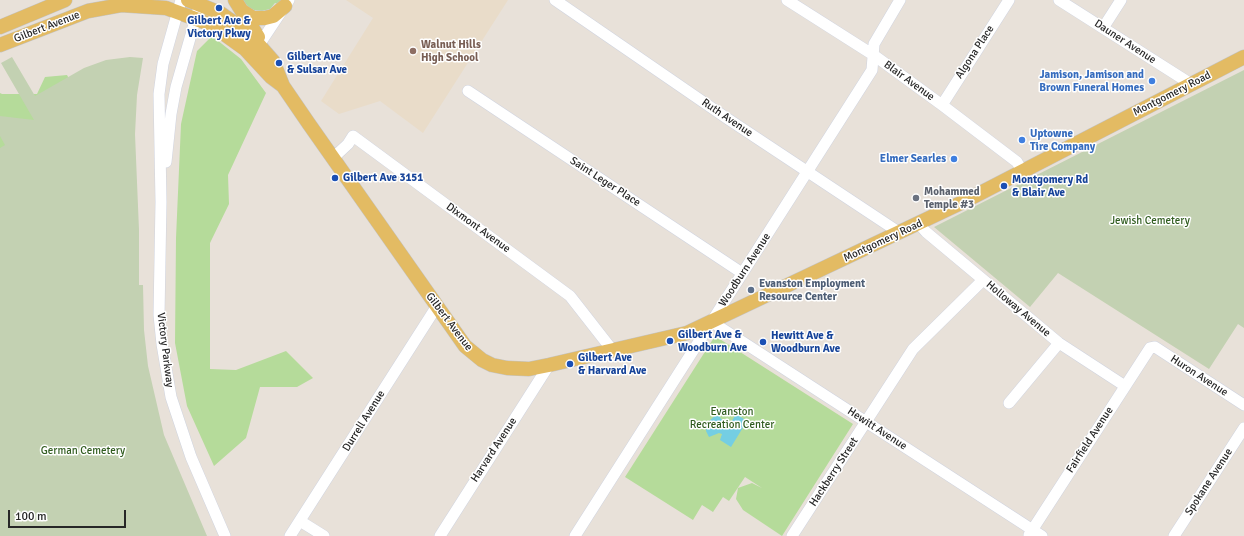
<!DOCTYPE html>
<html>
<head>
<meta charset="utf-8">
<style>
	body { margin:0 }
	#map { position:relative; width:1244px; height:536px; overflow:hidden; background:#e8e1d9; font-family:Signika,sans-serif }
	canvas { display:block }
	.scale { position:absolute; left:8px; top:510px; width:118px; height:18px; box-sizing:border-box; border:2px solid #272727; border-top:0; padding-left:5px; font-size:12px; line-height:14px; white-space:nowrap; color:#272727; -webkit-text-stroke:3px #fff; paint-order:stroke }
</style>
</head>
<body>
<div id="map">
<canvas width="1244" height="536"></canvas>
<div class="scale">100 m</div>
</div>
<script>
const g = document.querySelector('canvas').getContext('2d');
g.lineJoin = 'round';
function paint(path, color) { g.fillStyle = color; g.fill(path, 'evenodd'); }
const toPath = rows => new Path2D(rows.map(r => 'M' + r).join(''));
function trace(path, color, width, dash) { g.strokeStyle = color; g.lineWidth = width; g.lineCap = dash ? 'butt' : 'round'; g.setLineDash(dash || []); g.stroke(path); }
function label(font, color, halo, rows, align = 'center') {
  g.font = font + ' Signika,sans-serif'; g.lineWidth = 3; g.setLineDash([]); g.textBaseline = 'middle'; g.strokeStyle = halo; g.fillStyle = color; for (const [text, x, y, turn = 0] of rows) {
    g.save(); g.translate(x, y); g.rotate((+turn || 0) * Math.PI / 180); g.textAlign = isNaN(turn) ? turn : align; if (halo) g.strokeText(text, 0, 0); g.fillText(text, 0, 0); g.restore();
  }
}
const education = toPath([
	[346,0,508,0,423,133,380,101,339,114,321,101,373,18]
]);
const green = toPath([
	[243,0,281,0,278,4,275,3,270,9,262,11,254,10,248,7],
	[212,36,241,59,266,93,228,175,229,204,210,243,210,369,236,370,286,351,313,378,297,387,260,387,246,438,214,466,187,406,175,343,176,238,181,124,197,51],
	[67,75,81,101,0,155,0,93,2,94,37,94,45,77],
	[715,336,853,424,782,536,743,510,736,499,738,488,752,483,762,488,745,477,729,501,723,497,713,512,702,505,693,520,625,477]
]);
const cemetery = toPath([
	[12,57,35,96,84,68,106,60,130,57,143,58,137,95,135,134,139,230,139,285,143,285,144,330,148,366,164,435,207,536,0,536,0,148,5,145,0,136,0,116,34,120,1,63],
	[1244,70,1244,328,1238,324,1209,369,1058,273,1030,307,934,227]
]);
const water = toPath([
	[718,413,721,419,730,424,736,414,747,421,731,447,720,440,722,434,719,433,709,437,706,431,707,423]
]);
const minor = toPath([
	[181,0,163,64,159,94,161,202,159,315,162,344,171,397,191,457,225,536],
	[555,0,728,119,900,233],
	[787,0,875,56,942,105,1017,162,1022,171],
	[1059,0,1191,84],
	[1103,28,1121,0],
	[257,48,289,0],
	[468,91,742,273],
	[942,105,1009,0],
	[333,158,348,144,353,136,570,296,613,351],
	[166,162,171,114,176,87,201,0],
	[919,224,926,232,1059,343,1125,386],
	[712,322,1042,536],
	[1009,403,1059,343],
	[300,521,324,536],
	[1029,535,1150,348,1155,347,1244,405],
	[290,536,437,306],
	[440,536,549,365],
	[575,536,872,70,874,44,900,0],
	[792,536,913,349,983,280],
	[1174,536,1244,428]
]);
const major = toPath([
	[188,0,220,13,240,27,259,45,273,61,283,86,309,124,465,346,482,360,492,365,507,368,529,369,549,365,687,333,965,201,1244,57],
	[235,0,258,37],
	[242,11,253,18,265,18,273,16,285,6],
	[0,27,65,0],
	[0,45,88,11,121,5,166,8,204,22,220,31,245,49,271,77,283,86]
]);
const markers = [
	[219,8,4,"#1a4fb4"],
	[413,51,4,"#8d6e63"],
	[279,63,4,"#1a4fb4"],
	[1152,81,4,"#3f7fe0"],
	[1022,140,4,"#3f7fe0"],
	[954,159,4,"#3f7fe0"],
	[335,178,4,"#1a4fb4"],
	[1004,186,4,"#1a4fb4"],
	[916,198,4,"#6b7280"],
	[751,290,4,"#5c6f8a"],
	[670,341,4,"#1a4fb4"],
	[763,342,4,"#1a4fb4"],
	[570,364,4,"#1a4fb4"]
];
const transitNames = [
	["Gilbert Ave &",219,21,"center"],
	["Victory Pkwy",219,34,"center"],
	["Gilbert Ave",287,57],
	["& Sulsar Ave",287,70],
	["Gilbert Ave 3151",343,178],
	["Montgomery Rd",1012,180],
	["& Blair Ave",1012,193],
	["Gilbert Ave &",678,335],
	["Woodburn Ave",678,348],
	["Hewitt Ave &",771,336],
	["Woodburn Ave",771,349],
	["Gilbert Ave",578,358],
	["& Harvard Ave",578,371]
];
const streetNames = [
	["Gilbert Avenue",47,27,-21],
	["Dauner Avenue",1125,42,33],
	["Algona Place",975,52,-57],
	["Blair Avenue",909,81,36],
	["Montgomery Road",1172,94,-27],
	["Ruth Avenue",727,118,34],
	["Saint Leger Place",605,182,33],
	["Dixmont Avenue",478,228,36],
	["Montgomery Road",883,241,-25],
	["Woodburn Avenue",745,270,-57],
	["Holloway Avenue",1018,309,40],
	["Gilbert Avenue",449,322,53],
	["Victory Parkway",165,350,83],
	["Huron Avenue",1199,376,33],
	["Durrell Avenue",364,421,-58],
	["Hewitt Avenue",877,429,33],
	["Fairfield Avenue",1090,440,-57],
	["Harvard Avenue",494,450,-57],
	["Hackberry Street",834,472,-57],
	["Spokane Avenue",1209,482,-57]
];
const educationNames = [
	["Walnut Hills",421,45],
	["High School",421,58]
];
const shopNames = [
	["Jamison, Jamison and",1144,75],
	["Brown Funeral Homes",1144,88],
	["Uptowne",1030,134,"left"],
	["Tire Company",1030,147,"left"],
	["Elmer Searles",946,159]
];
const worshipNames = [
	["Mohammed",924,192],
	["Temple #3",924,205]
];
const parkNames = [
	["Jewish Cemetery",1150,221],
	["Evanston",732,412],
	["Recreation Center",732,425],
	["German Cemetery",83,451]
];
const serviceNames = [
	["Evanston Employment",759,284],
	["Resource Center",759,297]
];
paint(education, '#e9dcc9');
paint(green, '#b5db9a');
paint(cemetery, '#c3d1b2');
paint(water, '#74cee3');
trace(minor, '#cfd3df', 12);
trace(major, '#c3c3c3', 15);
trace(minor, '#fff', 11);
trace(major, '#e3bb63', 14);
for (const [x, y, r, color] of markers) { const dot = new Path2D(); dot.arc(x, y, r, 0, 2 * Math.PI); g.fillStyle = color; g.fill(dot); trace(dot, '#fff', 1.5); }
label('bold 11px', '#164399', '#fff', transitNames, 'left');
label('11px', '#272727', '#fff', streetNames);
label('bold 11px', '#785e54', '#fff', educationNames, 'left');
label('bold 11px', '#366cbe', '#fff', shopNames, 'right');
label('bold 11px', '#5b616d', '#fff', worshipNames, 'left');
label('11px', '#305c1f', '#fff', parkNames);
label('bold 11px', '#4e5e75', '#fff', serviceNames, 'left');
</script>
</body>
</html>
